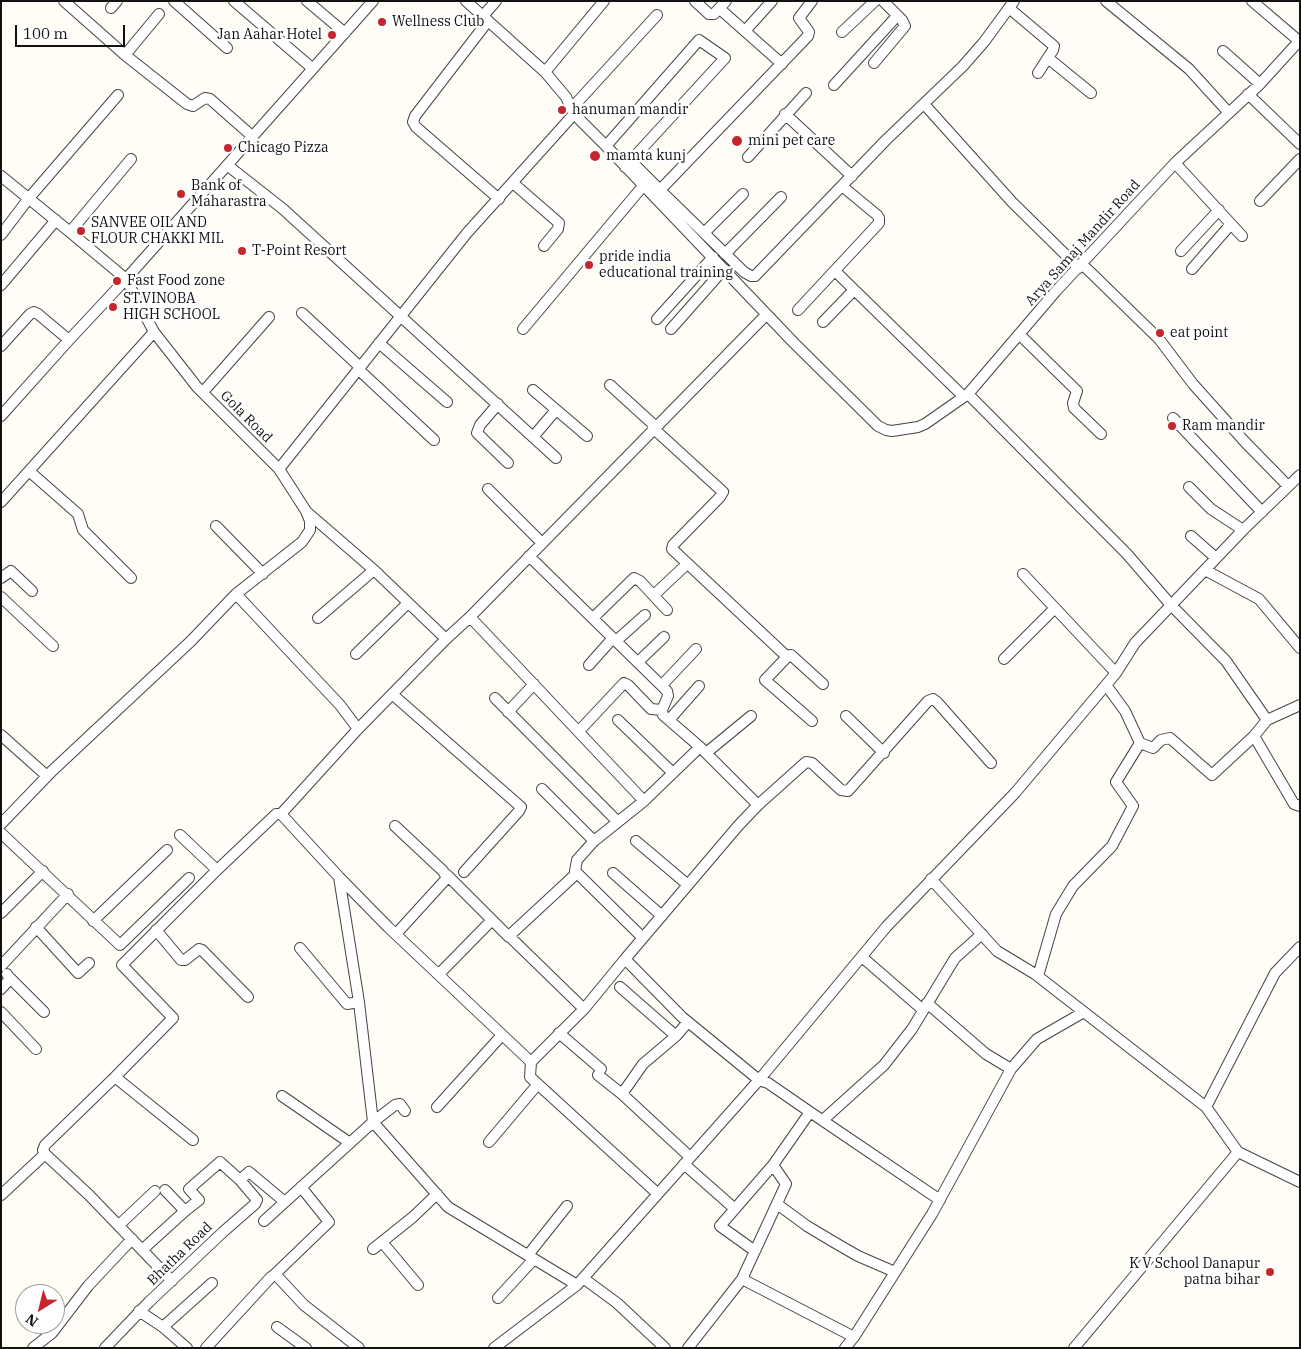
<!DOCTYPE html>
<html>
<head>
<meta charset="utf-8">
<style>
	body { margin:0 }
	#map { position:relative; width:1301px; height:1349px; overflow:hidden; background:#fffdf5; font-family:"IBM Plex Serif",serif }
	canvas { display:block }
	.frame { position:absolute; inset:0; border:2px solid #111; pointer-events:none }
	.north { position:absolute; left:15px; top:1284px; width:50px; height:50px; box-sizing:border-box; background:#fff; border:1px solid #a0a0a0; border-radius:50%; rotate:216deg; font-size:14px; font-weight:700; line-height:20px; text-align:center; color:#111 }
	.north::after { content:''; display:block; margin:auto; width:18px; height:22px; background:#c4262e; clip-path:polygon(50% 0,100% 100%,50% 72%,0 100%) }
	.scale { position:absolute; left:15px; top:25px; width:110px; height:22px; box-sizing:border-box; border:2px solid #111; border-top:0; padding-left:6px; font-size:15px; line-height:18px; white-space:nowrap; color:#111; -webkit-text-stroke:4px #fff; paint-order:stroke }
</style>
</head>
<body>
<div id="map">
<canvas width="1301" height="1349"></canvas>
<div class="frame"></div>
<div class="north">N</div>
<div class="scale">100 m</div>
</div>
<script>
const g = document.querySelector('canvas').getContext('2d');
g.lineJoin = 'round';
const toPath = rows => new Path2D(rows.map(r => 'M' + r).join(''));
function trace(path, color, width, dash) { g.strokeStyle = color; g.lineWidth = width; g.lineCap = dash ? 'butt' : 'round'; g.setLineDash(dash || []); g.stroke(path); }
function label(font, color, halo, rows, align = 'center') {
  g.font = font + ' "IBM Plex Serif",serif'; g.lineWidth = 5; g.setLineDash([]); g.textBaseline = 'middle'; g.strokeStyle = halo; g.fillStyle = color; for (const [text, x, y, turn = 0] of rows) {
    g.save(); g.translate(x, y); g.rotate((+turn || 0) * Math.PI / 180); g.textAlign = isNaN(turn) ? turn : align; if (halo) g.strokeText(text, 0, 0); g.fillText(text, 0, 0); g.restore();
  }
}
const minor = toPath([
	[64,1,125,55,187,104,193,106,205,98,210,99,252,136],
	[174,1,227,48],
	[234,1,312,68],
	[307,1,345,33],
	[466,1,545,72,566,97,574,114,606,146,794,343,878,426,886,430,892,431,918,427,925,424,968,394,1056,291,1175,163,1260,84,1300,40],
	[695,1,709,14,714,14,726,1],
	[1106,1,1189,69,1229,113],
	[1252,1,1299,41],
	[111,8,117,1],
	[1009,8,1054,46,1053,50,1038,73],
	[720,9,782,64],
	[483,16,496,1],
	[488,21,415,116,413,122,416,127,499,199],
	[745,31,772,1],
	[842,32,875,1],
	[1223,51,1260,84],
	[125,55,159,14],
	[1048,58,1091,93],
	[874,63,905,26,902,20,883,1],
	[545,72,604,1],
	[834,85,897,16],
	[1248,94,1300,144],
	[924,104,1012,202,1079,268],
	[571,109,657,15],
	[785,114,852,176],
	[606,146,699,40,725,58,625,167],
	[748,157,806,93],
	[631,161,660,190,808,36,809,32,799,18,812,1],
	[1175,163,1242,236],
	[227,165,283,209,556,458],
	[1,176,70,232,126,279,69,340,1,416],
	[513,183,559,223,558,229,544,246],
	[660,190,744,272,751,276,755,276,886,140,963,66,984,42,1014,1],
	[1260,201,1300,159],
	[70,232,131,159],
	[704,233,743,194],
	[1,235,29,198,118,95],
	[1181,251,1219,210],
	[725,254,781,197],
	[1082,264,1159,339,1193,384,1245,442,1288,486],
	[1192,269,1231,224],
	[835,271,964,397],
	[1,285,56,220],
	[798,310,879,223,879,218,877,215,842,186],
	[302,313,360,367],
	[657,319,713,257],
	[823,322,854,290],
	[523,329,643,186],
	[671,329,724,269],
	[1019,334,1077,391,1073,403,1074,408,1101,434],
	[379,343,447,402],
	[1,346,30,314,34,312,38,314,69,340],
	[358,369,434,440],
	[610,385,655,426],
	[533,390,587,436],
	[203,392,269,317],
	[968,394,1127,554,1171,605,1226,661,1267,720],
	[498,404,480,425,477,433,508,463],
	[1173,418,1262,512],
	[653,428,723,492,720,497,673,545,672,549,783,653,788,656,791,655,823,684],
	[533,437,556,410],
	[279,469,467,233,574,114],
	[29,471,78,514,83,530,131,578],
	[1189,487,1211,509,1243,530],
	[488,489,542,543],
	[1,502,154,332],
	[308,513,374,570,446,639],
	[216,526,263,574],
	[1191,536,1216,558],
	[529,556,667,691,668,696,662,710,663,715,700,747,758,805],
	[1205,570,1259,599,1300,648],
	[1023,574,1116,673],
	[1,578,11,571,32,591],
	[236,594,340,705,358,729,281,814,339,877,359,1002,373,1122,448,1207,577,1285],
	[654,595,687,564],
	[1,597,53,646],
	[470,617,644,801],
	[318,618,374,570],
	[593,618,634,578,640,581,667,610],
	[616,641,645,615],
	[356,654,408,603],
	[788,656,765,680,812,721],
	[1004,659,1055,608],
	[638,662,664,637],
	[589,665,613,638],
	[662,685,696,649],
	[392,694,521,807,519,811,464,872],
	[495,698,618,822],
	[1300,705,1267,720,1254,736,1294,804,1300,806],
	[508,712,534,684],
	[846,716,884,753],
	[618,720,673,773],
	[669,720,699,686],
	[358,729,446,639,470,617,766,315],
	[579,731,624,683,628,685,651,709,662,710],
	[1,735,47,776],
	[1140,743,1153,748,1161,740,1170,738,1212,775,1254,736],
	[706,753,751,716],
	[542,789,594,841],
	[1,824,52,771,191,641,236,594,302,542,310,530,310,521,306,511,279,469,197,387,154,332,126,279,373,1],
	[395,826,443,871,447,878,396,934],
	[1,833,120,945,189,878],
	[180,835,217,870],
	[636,841,688,885],
	[577,873,509,936,584,1009],
	[613,873,662,916],
	[447,875,509,937],
	[339,877,388,927,531,1062,584,1009,625,959,682,1017,759,1080,768,1083,810,1112,940,1200],
	[931,879,997,951,1035,974,1206,1107,1238,1152,1300,1182],
	[1,913,43,871],
	[93,921,167,850],
	[36,927,78,973,89,963],
	[156,930,181,960,185,960,199,949,202,950,248,997],
	[643,938,575,871,577,860,594,841,644,801,700,747],
	[300,948,347,1004,359,1002],
	[862,957,923,1010],
	[625,959,738,826,758,805,806,762,812,763,841,790,848,791,928,701,933,699,937,702,991,763],
	[1,966,68,894],
	[439,974,492,920],
	[1038,976,1056,914,1073,886,1112,846,1133,806,1116,782,1140,743,1125,711,1106,685],
	[10,978,44,1012],
	[620,987,676,1036],
	[1,989,10,979,7,974],
	[927,1003,986,1054,1011,1069],
	[1,1012,36,1049],
	[559,1033,601,1069],
	[531,1062,530,1077,658,1194],
	[598,1075,622,1094,690,1157],
	[115,1077,193,1140],
	[622,1094,643,1064,676,1036,688,1022],
	[282,1096,350,1143],
	[437,1107,502,1035],
	[1206,1107,1275,973,1300,947],
	[823,1120,884,1065,912,1029,955,958,982,934],
	[489,1142,538,1084],
	[684,1164,735,1209],
	[240,1180,249,1172,285,1202],
	[1,1195,45,1154],
	[777,1204,807,1226,832,1241,858,1256,895,1272],
	[264,1221,373,1122,395,1105,400,1104,405,1111],
	[119,1225,155,1191],
	[382,1242,418,1285],
	[373,1249,413,1217,437,1194],
	[142,1250,185,1211,165,1190],
	[755,1251,720,1226,773,1165],
	[528,1255,567,1206],
	[275,1274,329,1222,301,1187],
	[583,1278,617,1303,665,1348],
	[742,1279,786,1184,773,1165,810,1112],
	[172,1281,89,1195,45,1154,43,1150,45,1145,115,1077,173,1018,122,965,214,873,276,814,281,814],
	[498,1298,534,1259],
	[139,1311,163,1327,187,1348],
	[163,1327,212,1283],
	[277,1327,306,1348],
	[33,1348,52,1333,88,1286,132,1239],
	[105,1348,149,1302,223,1232,255,1204,257,1200,240,1180,220,1162,189,1189,199,1200,185,1211],
	[206,1348,271,1277,275,1274,304,1305,359,1348],
	[494,1348,577,1285,759,1080,887,926,1015,793,1116,673,1135,643,1243,530,1300,475],
	[688,1348,742,1279,854,1337],
	[845,1348,854,1337,932,1214,1011,1069,1037,1039,1084,1012],
	[1074,1348,1238,1152]
]);
const markers = [
	[382,22,5,"#c4262e"],
	[332,35,5,"#c4262e"],
	[562,110,5,"#c4262e"],
	[737,141,6,"#c4262e"],
	[228,148,5,"#c4262e"],
	[595,156,6,"#c4262e"],
	[181,194,5,"#c4262e"],
	[81,231,5,"#c4262e"],
	[242,251,5,"#c4262e"],
	[589,265,5,"#c4262e"],
	[117,281,5,"#c4262e"],
	[113,307,5,"#c4262e"],
	[1160,333,5,"#c4262e"],
	[1172,426,5,"#c4262e"],
	[1270,1272,5,"#c4262e"]
];
const poiNames = [
	["Wellness Club",392,22],
	["Jan Aahar Hotel",322,35,"right"],
	["hanuman mandir",572,110],
	["mini pet care",748,141],
	["Chicago Pizza",238,148],
	["mamta kunj",606,156],
	["Bank of",191,186],
	["Maharastra",191,202],
	["SANVEE OIL AND",91,223],
	["FLOUR CHAKKI MIL",91,239],
	["T-Point Resort",252,251],
	["pride india",599,257],
	["educational training",599,273],
	["Fast Food zone",127,281],
	["ST.VINOBA",123,299],
	["HIGH SCHOOL",123,315],
	["eat point",1170,333],
	["Ram mandir",1182,426],
	["K V School Danapur",1260,1264,"right"],
	["patna bihar",1260,1280,"right"]
];
const streetNames = [
	["Arya Samaj Mandir Road",1083,243,-48],
	["Gola Road",246,417,45],
	["Bhatha Road",180,1254,-44]
];
trace(minor, '#444', 12);
trace(minor, '#fff', 10);
for (const [x, y, r, color] of markers) { const dot = new Path2D(); dot.arc(x, y, r, 0, 2 * Math.PI); g.fillStyle = color; g.fill(dot); trace(dot, '#fff', 2); }
label('14px', '#111', '#fff', poiNames, 'left');
label('14px', '#111', '#fff', streetNames);
</script>
</body>
</html>
